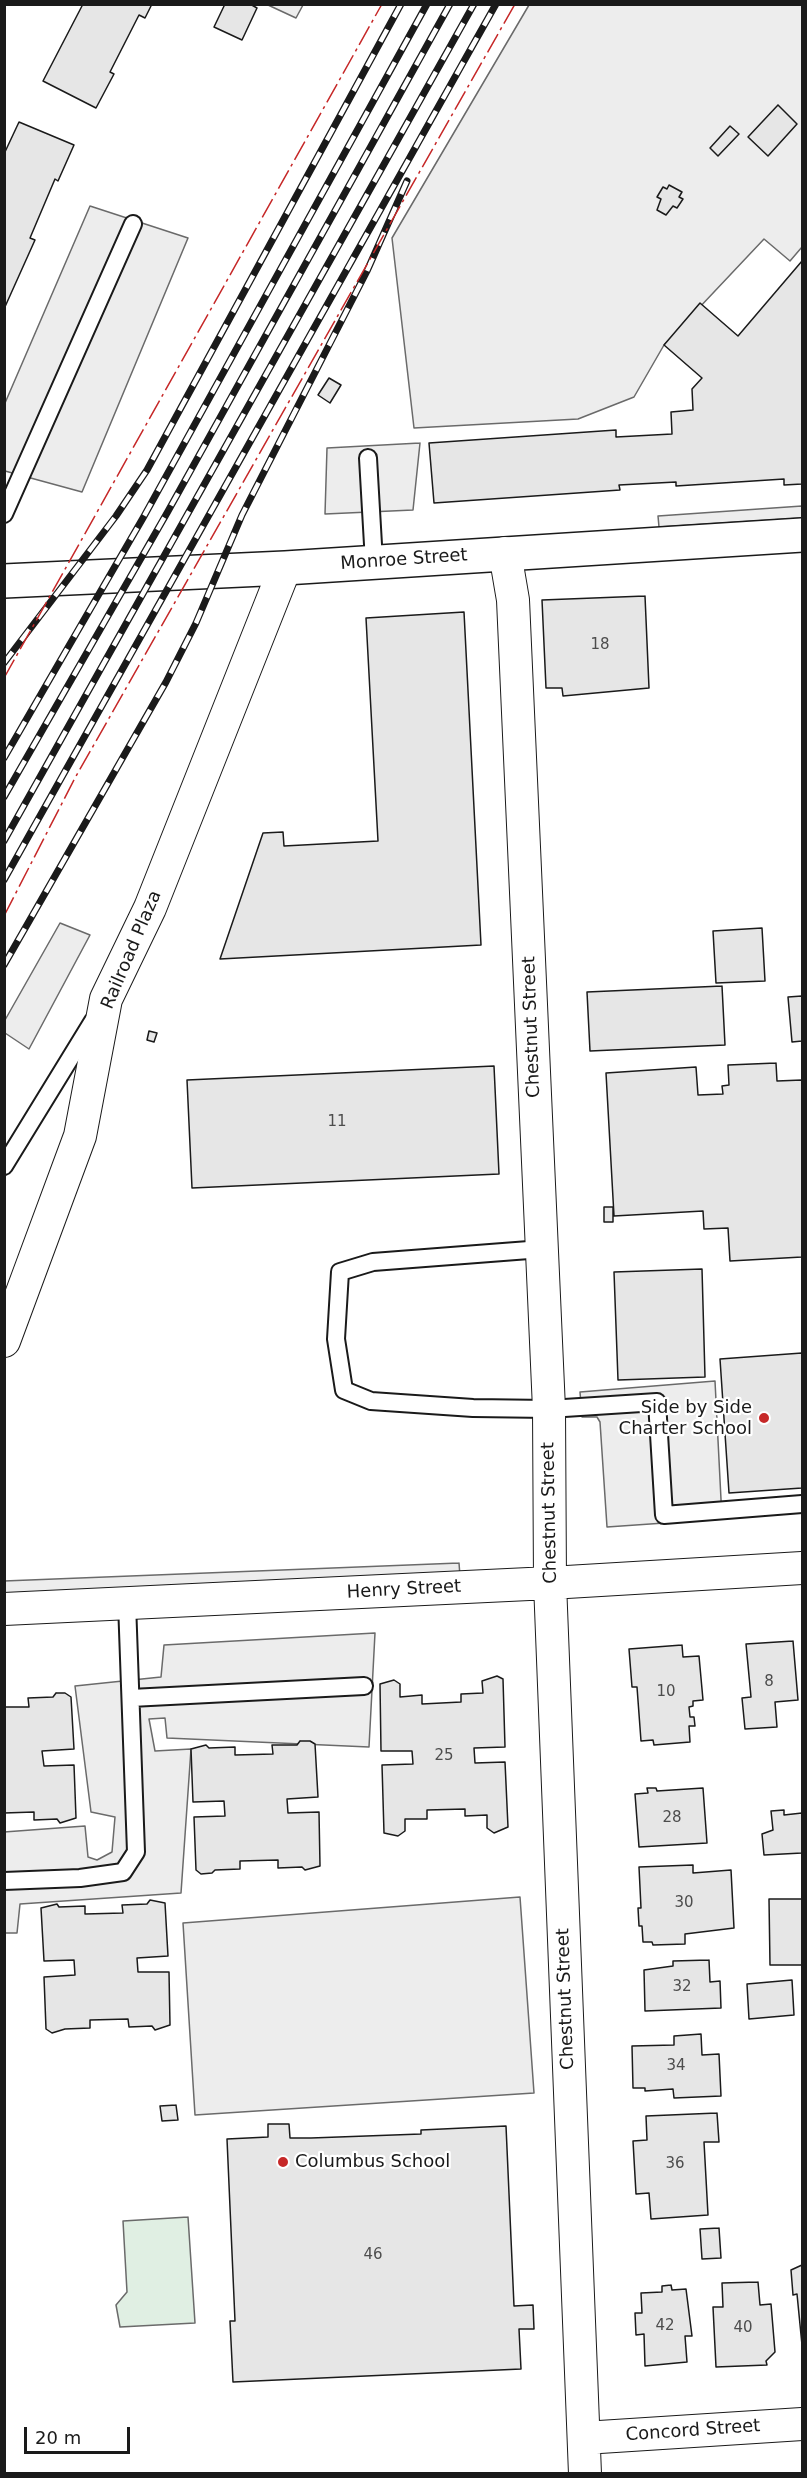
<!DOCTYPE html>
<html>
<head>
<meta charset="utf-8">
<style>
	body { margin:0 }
	#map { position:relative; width:807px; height:2478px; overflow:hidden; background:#fff; font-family:"DejaVu Sans",sans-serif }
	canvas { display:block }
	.frame { position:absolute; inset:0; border:6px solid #1a1a1a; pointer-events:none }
	.scale { position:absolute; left:24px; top:2427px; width:106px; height:27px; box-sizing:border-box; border:3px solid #1a1a1a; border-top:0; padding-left:8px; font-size:18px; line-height:21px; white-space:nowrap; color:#1a1a1a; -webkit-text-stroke:4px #fff; paint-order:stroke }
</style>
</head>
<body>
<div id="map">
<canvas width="807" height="2478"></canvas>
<div class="frame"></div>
<div class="scale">20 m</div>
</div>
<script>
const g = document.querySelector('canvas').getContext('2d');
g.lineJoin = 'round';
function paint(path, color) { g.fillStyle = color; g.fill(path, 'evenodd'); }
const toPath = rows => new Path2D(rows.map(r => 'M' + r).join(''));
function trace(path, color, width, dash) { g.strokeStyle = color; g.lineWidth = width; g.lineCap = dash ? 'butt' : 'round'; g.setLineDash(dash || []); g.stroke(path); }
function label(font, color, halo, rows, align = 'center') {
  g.font = font + ' "DejaVu Sans",sans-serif'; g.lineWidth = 4.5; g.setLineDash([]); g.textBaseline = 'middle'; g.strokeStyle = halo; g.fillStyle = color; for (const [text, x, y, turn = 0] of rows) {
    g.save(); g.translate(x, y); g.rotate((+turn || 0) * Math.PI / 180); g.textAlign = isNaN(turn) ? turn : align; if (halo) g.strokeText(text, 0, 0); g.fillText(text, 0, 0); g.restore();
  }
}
const green = toPath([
	[188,2217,195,2323,120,2327,116,2305,127,2292,123,2221,188,2217]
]);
const parking = toPath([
	[268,5,303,5,296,18,268,5],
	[529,5,802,5,802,247,790,261,764,239,664,345,634,397,578,419,414,428,392,238,529,5],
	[90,206,188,238,82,492,5,471,5,403,90,206],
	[420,443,413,510,325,514,327,448,420,443],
	[802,506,802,518,659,527,658,516,802,506],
	[60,923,90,935,29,1049,5,1033,5,1020,60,923],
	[715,1381,722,1519,607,1527,600,1422,597,1417,582,1417,580,1392,715,1381],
	[459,1563,460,1576,5,1595,4,1581,459,1563],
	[375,1633,369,1747,167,1738,165,1718,149,1719,155,1751,191,1749,181,1893,20,1904,17,1933,5,1933,4,1832,85,1826,88,1857,97,1860,112,1852,115,1817,91,1812,75,1686,161,1677,164,1645,375,1633],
	[520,1897,534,2093,195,2115,183,1923,520,1897]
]);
const building = toPath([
	[83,4,152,4,145,18,139,15,110,72,114,74,96,108,43,81,83,4],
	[225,4,250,4,257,8,242,40,214,27,225,4],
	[778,105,797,124,768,156,748,137,778,105],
	[19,122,74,145,58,181,55,179,30,238,35,240,4,309,4,154,19,122],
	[730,126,739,134,718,156,710,148,730,126],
	[669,185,682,192,679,197,683,199,677,208,673,206,666,215,657,210,661,199,657,197,663,187,667,189,669,185],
	[802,261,802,484,784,485,784,479,676,486,676,482,619,485,620,490,434,503,429,443,616,430,616,437,672,434,671,412,693,410,692,389,702,378,664,345,700,303,738,336,802,261],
	[329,378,341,385,330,403,318,395,329,378],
	[645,596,649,688,563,696,562,688,546,688,542,600,645,596],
	[464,612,481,945,220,959,263,833,283,832,284,846,378,841,366,618,464,612],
	[762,928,765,981,716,983,713,931,762,928],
	[722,986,725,1045,590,1051,587,992,722,986],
	[802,996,802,1041,792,1042,788,997,802,996],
	[149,1031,157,1033,154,1042,147,1040,149,1031],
	[776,1063,777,1081,802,1080,802,1257,730,1261,728,1228,704,1229,703,1211,614,1216,606,1073,696,1067,698,1095,723,1094,722,1086,729,1085,728,1065,776,1063],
	[494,1066,499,1174,192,1188,187,1080,494,1066],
	[604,1207,613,1207,613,1222,604,1222,604,1207],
	[702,1269,705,1377,618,1380,614,1272,702,1269],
	[802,1353,802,1488,729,1493,720,1359,802,1353],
	[793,1641,798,1700,775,1702,777,1727,745,1729,742,1698,751,1697,746,1644,793,1641],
	[682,1645,683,1657,699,1656,703,1700,693,1701,693,1706,689,1707,690,1717,694,1717,695,1726,689,1726,690,1742,654,1745,653,1740,641,1741,637,1687,632,1687,629,1649,682,1645],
	[497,1676,503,1679,505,1747,474,1748,475,1763,505,1762,508,1827,494,1833,487,1828,487,1815,465,1816,465,1809,427,1810,427,1819,405,1819,405,1831,398,1836,384,1833,382,1765,413,1764,412,1751,381,1751,380,1684,394,1680,400,1684,400,1697,422,1695,422,1704,461,1702,461,1694,483,1693,482,1681,497,1676],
	[56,1693,65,1693,71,1697,74,1749,42,1751,44,1766,74,1765,76,1818,60,1823,57,1819,34,1820,34,1812,4,1813,4,1707,29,1707,28,1698,53,1697,56,1693],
	[300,1741,310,1741,315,1744,318,1797,287,1799,288,1813,319,1812,320,1866,305,1870,302,1867,278,1868,278,1860,240,1861,240,1869,215,1870,212,1873,201,1874,196,1870,194,1817,225,1816,224,1801,193,1802,191,1749,206,1745,209,1748,235,1747,235,1755,273,1754,272,1745,297,1745,300,1741],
	[647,1788,656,1788,657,1791,703,1788,707,1843,639,1847,635,1794,648,1793,647,1788],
	[784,1810,784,1815,802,1813,802,1853,764,1855,762,1834,773,1830,771,1811,784,1810],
	[693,1865,693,1873,731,1870,734,1928,685,1934,685,1944,653,1945,652,1942,643,1942,642,1926,639,1926,638,1908,641,1908,639,1867,693,1865],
	[769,1899,802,1899,802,1965,770,1965,769,1899],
	[150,1900,165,1903,168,1956,137,1958,138,1972,169,1972,170,2025,155,2030,152,2026,129,2027,128,2019,90,2020,90,2028,65,2029,52,2033,46,2029,44,1977,75,1975,74,1960,44,1961,41,1908,57,1904,59,1907,85,1906,85,1914,123,1913,122,1905,147,1904,150,1900],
	[709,1960,710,1982,720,1981,721,2008,645,2011,644,1970,673,1966,673,1961,709,1960],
	[792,1980,794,2015,749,2019,747,1984,792,1980],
	[701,2034,702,2055,719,2054,721,2096,674,2098,673,2089,645,2091,645,2088,633,2088,632,2046,674,2045,674,2036,701,2034],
	[176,2105,178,2120,162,2121,160,2106,176,2105],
	[717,2113,719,2142,704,2142,708,2215,651,2219,649,2193,636,2194,633,2141,647,2140,646,2116,717,2113],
	[268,2124,289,2124,290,2138,311,2138,421,2134,421,2130,506,2126,514,2306,533,2305,534,2329,519,2329,521,2369,233,2382,230,2321,235,2321,227,2139,268,2137,268,2124],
	[719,2228,721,2258,702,2259,700,2229,719,2228],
	[802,2265,802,2345,797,2294,793,2295,791,2270,802,2265],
	[758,2282,760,2305,771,2304,775,2352,766,2361,767,2365,716,2367,713,2307,723,2307,722,2283,758,2282],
	[671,2285,672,2290,686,2289,692,2336,685,2336,687,2362,645,2366,644,2334,636,2335,635,2313,642,2313,641,2293,662,2292,662,2286,671,2285]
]);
const lane = toPath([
	[368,458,374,562],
	[4,514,133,224],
	[4,1166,93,1021],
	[542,1249,373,1262,340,1272,336,1339,344,1390,371,1401,473,1408,549,1409,657,1402,664,1515,802,1504],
	[131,1698,364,1686],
	[4,1881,80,1878,123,1872,136,1852,127,1603]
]);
const street = toPath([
	[505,553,513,600,549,1409,550,1583,585,2474],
	[4,1341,80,1136,106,999,150,908,285,568],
	[4,1609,550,1583,802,1568],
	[584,2438,802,2424]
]);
const secondary = toPath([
	[4,581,285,568,802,535]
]);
const rail = toPath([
	[4,663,116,516,147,470,401,4],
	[4,758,143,518,427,4],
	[4,797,167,513,450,4],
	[4,841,474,4],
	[4,880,496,4],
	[4,965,166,682,196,623,242,515,367,271,407,181]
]);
const power = toPath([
	[4,678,382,4],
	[4,916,75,778,515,4]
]);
const markers = [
	[764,1418,6,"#c62828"],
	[283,2162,6,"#c62828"]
];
const numberNames = [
	["18",600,645],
	["11",337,1122],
	["8",769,1682],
	["10",666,1692],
	["25",444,1756],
	["28",672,1818],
	["30",684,1903],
	["32",682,1987],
	["34",676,2066],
	["36",675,2164],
	["46",373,2255],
	["42",665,2326],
	["40",743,2328]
];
const streetNames = [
	["Monroe Street",404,560,-4],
	["Railroad Plaza",132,950,-67],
	["Chestnut Street",532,1027,-92],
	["Chestnut Street",550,1513,-91],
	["Henry Street",404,1590,-3],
	["Chestnut Street",566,1999,-92],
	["Concord Street",693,2431,-4]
];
const poiNames = [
	["Side by Side",752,1408],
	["Charter School",752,1429],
	["Columbus School",295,2162,"left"]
];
paint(green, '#e0efe3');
trace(green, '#6a6a6a', 1.5);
paint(parking, '#ededed');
trace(parking, '#6a6a6a', 1.5);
paint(building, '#e6e6e6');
trace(building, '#1a1a1a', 1.5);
trace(lane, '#1a1a1a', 20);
trace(street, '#1a1a1a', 34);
trace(secondary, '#1a1a1a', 36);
trace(lane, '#fff', 16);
trace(street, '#fff', 32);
trace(secondary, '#fff', 33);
trace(rail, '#1a1a1a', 7);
trace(rail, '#fff', 4.5, [14]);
trace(power, '#c62828', 1.5, [21, 4.5, 3, 4.5]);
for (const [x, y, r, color] of markers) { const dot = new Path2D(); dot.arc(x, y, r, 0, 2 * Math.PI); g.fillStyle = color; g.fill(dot); trace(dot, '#fff', 2); }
label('15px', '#4d4d4d', null, numberNames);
label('18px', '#1a1a1a', '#fff', streetNames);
label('18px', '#1a1a1a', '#fff', poiNames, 'right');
</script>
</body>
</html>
